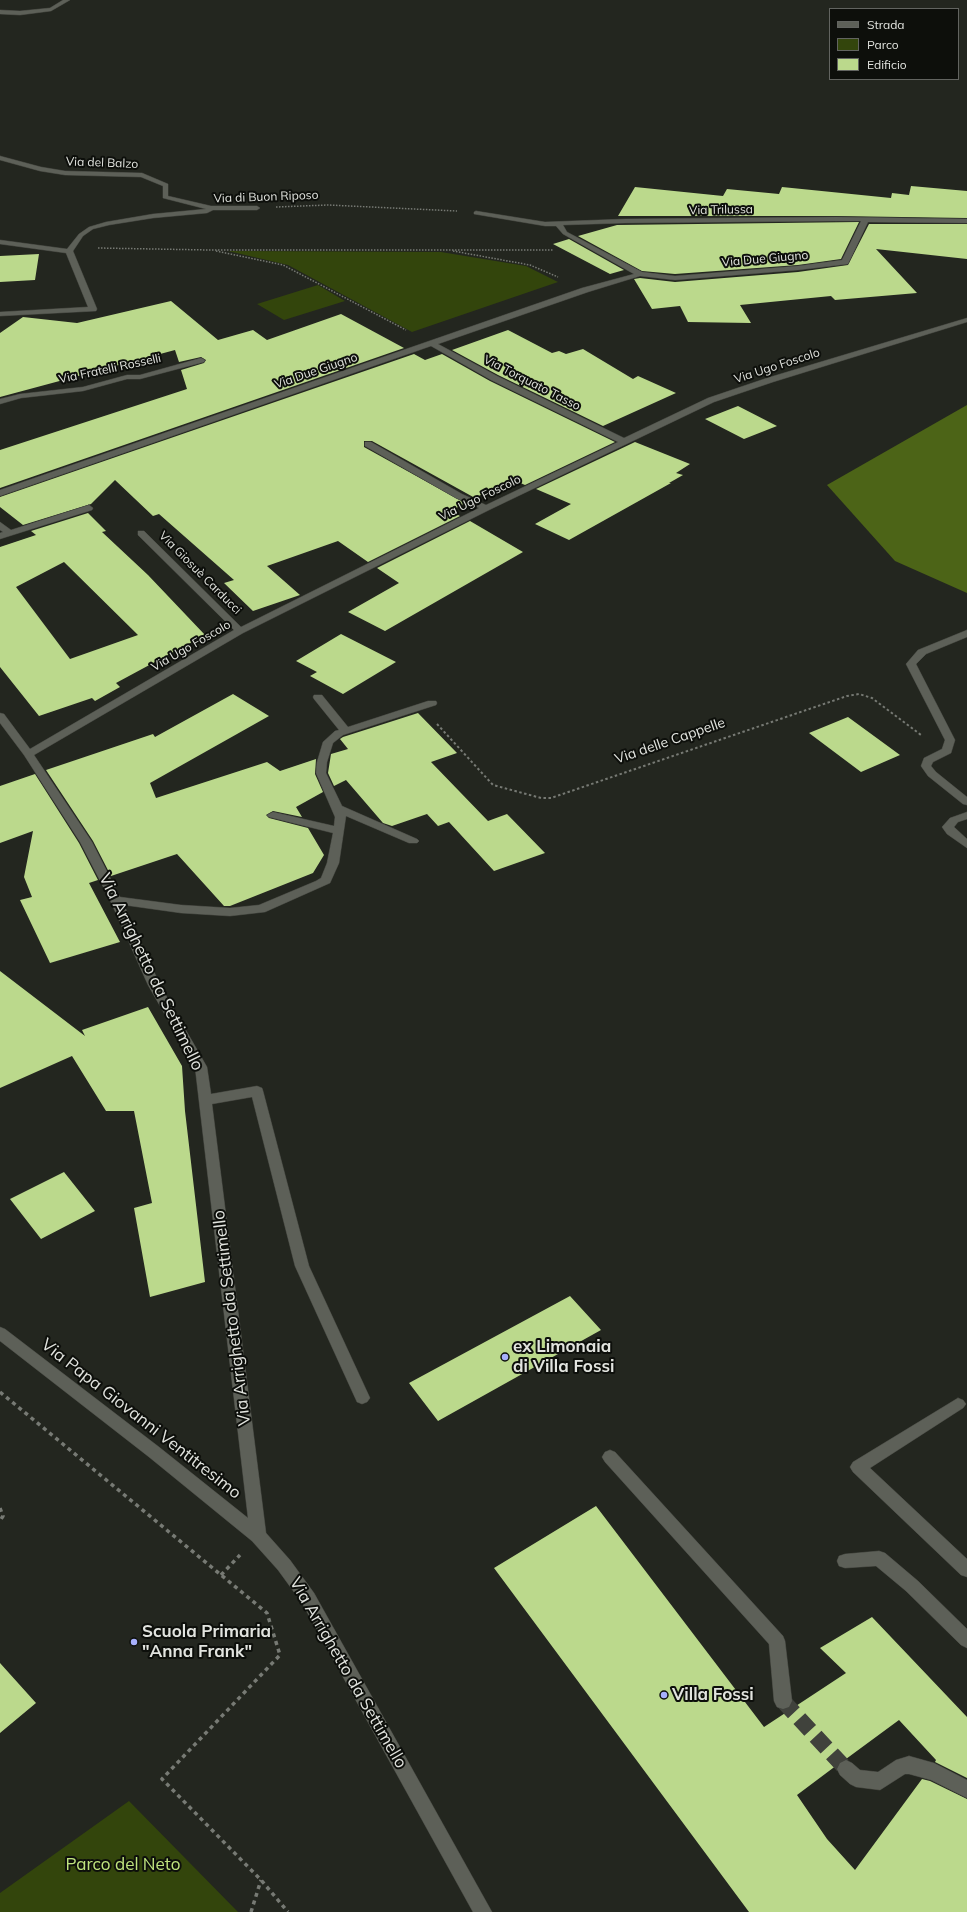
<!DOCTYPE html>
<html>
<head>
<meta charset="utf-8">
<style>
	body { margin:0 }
	#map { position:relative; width:967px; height:1912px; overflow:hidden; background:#23261f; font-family:Mulish,sans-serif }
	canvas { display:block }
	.legend { position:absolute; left:829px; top:8px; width:130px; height:72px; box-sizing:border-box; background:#0d0f0b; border:1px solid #626460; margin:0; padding:5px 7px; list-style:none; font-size:12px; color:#e2e4df }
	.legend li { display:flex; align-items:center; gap:8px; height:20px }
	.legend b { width:20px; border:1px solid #626460 }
</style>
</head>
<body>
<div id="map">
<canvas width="967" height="1912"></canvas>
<ul class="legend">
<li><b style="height:5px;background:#5d6058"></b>Strada</li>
<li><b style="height:11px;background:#33450c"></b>Parco</li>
<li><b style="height:11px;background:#bbd98c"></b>Edificio</li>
</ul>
</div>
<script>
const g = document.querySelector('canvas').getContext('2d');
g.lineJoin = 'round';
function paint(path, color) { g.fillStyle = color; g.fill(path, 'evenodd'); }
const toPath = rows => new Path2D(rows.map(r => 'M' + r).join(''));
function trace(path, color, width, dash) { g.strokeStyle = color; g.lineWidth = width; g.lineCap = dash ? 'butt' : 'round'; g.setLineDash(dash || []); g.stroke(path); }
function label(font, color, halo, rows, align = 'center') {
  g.font = font + ' Mulish,sans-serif'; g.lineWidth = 4; g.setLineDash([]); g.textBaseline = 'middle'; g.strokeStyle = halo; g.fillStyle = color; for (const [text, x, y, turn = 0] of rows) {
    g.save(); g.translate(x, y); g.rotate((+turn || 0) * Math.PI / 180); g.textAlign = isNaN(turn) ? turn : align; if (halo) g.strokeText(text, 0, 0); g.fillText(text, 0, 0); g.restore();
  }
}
const green = toPath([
	[228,251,441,252,526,266,558,282,412,332,288,265],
	[318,285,345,301,284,320,257,304],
	[129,1801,238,1912,0,1912,0,1893]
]);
const forest = toPath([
	[967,405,967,593,895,561,827,485]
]);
const building = toPath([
	[911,186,967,191,967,218,836,216,618,216,635,187,723,196,727,189,779,194,782,187,891,198,892,193,909,195],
	[859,222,841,259,798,265,675,274,642,271,578,236,617,225],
	[869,224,967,224,967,259,876,249,917,293,835,300,831,296,740,305,751,323,688,322,680,306,652,309,634,279,640,278,675,282,798,272,848,265],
	[569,239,624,270,610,274,553,244],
	[39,254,35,280,0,282,0,256],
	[171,301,218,340,253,330,267,340,341,314,404,348,0,488,0,450,187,389,181,370,204,363,206,360,201,357,179,362,175,350,0,397,0,333,23,317,77,323],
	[508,330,552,353,559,351,566,354,583,349,633,379,638,376,676,393,603,426,498,375,452,350],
	[414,354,425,360,442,354,490,381,615,442,525,485,511,479,475,498,372,441,364,441,364,447,465,503,451,511,460,516,368,562,338,541,267,566,300,595,253,611,224,583,234,580,159,514,153,516,115,480,91,504,23,525,0,507,0,497],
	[738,406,777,426,744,439,705,419],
	[635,442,690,464,676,473,683,475,669,483,671,483,569,540,535,524,571,504,536,489],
	[88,513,106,531,102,532,148,575,205,635,116,683,120,687,95,701,92,698,39,716,0,667,0,547,36,535,31,531],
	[64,562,138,635,70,659,16,587],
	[470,521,523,552,385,631,348,612,399,583,377,568],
	[341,634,396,662,343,694,310,676,317,672,296,661],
	[233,694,269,716,150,783,156,798,267,762,280,771,316,759,315,774,323,792,296,807,302,817,273,811,266,815,269,818,308,828,324,855,313,873,230,906,224,906,177,854,111,876,93,841,46,770,153,734,155,737],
	[418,713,457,753,431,762,488,821,507,814,545,853,494,871,449,822,438,826,427,814,392,826,383,823,346,780,334,786,328,773,331,754,348,749,340,739,343,737],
	[848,717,900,755,861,772,809,733],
	[35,774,79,843,98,880,89,883,120,942,50,963,20,900,32,897,24,877,33,831,0,843,0,786],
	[0,971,85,1036,82,1030,148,1007,182,1066,185,1111,205,1282,150,1297,134,1208,152,1203,134,1111,106,1111,72,1056,0,1088],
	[64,1172,95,1211,41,1239,10,1199],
	[570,1296,601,1330,438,1421,409,1383],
	[596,1506,764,1727,846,1673,820,1648,872,1617,967,1717,967,1778,935,1762,936,1760,899,1720,846,1759,839,1762,837,1765,797,1795,827,1839,855,1870,922,1779,930,1781,967,1799,967,1912,749,1912,494,1568],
	[0,1663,36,1703,0,1733]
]);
const minorTunnel = toPath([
	[783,1701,846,1769]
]);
const pathFar2 = toPath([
	[276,207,328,205,457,211],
	[98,248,209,250,553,250],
	[216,251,283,265,406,330],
	[453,251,530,265,558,277]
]);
const pathFar1 = toPath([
	[437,724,493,785,541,798,551,798,847,696,859,694,872,698,921,735]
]);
const path = toPath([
	[0,1392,267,1613,280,1655,162,1779,261,1880,288,1912],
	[0,1508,3,1516,0,1521],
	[221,1575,240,1555],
	[251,1912,261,1880]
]);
const minor = toPath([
	[63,0,70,0,51,11,20,15,0,14,0,10,20,11,50,8,63,0],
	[0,156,41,167,65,171,142,173,168,184,168,196,211,206,257,206,260,208,257,210,213,210,207,213,153,218,109,225,93,229,83,236,73,251,97,309,96,311,0,316,0,312,88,307,66,253,0,244,0,240,67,249,79,234,89,227,106,222,153,214,206,209,163,198,163,186,141,177,65,175,40,171,0,160,0,156],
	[476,211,545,222,625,219,836,217,967,219,967,223,868,222,848,264,798,270,675,280,640,276,588,292,438,344,497,376,624,438,708,398,767,378,967,318,967,322,773,382,714,402,489,510,243,633,34,755,92,842,120,897,181,905,230,908,259,905,316,881,321,878,327,863,333,833,269,817,267,815,273,812,334,826,335,817,316,773,317,762,323,742,335,731,339,730,314,699,313,697,314,695,322,695,348,727,428,701,436,701,437,703,436,705,343,735,333,743,327,762,326,773,342,806,417,839,419,841,417,843,409,843,346,816,339,863,330,883,265,912,230,916,181,913,124,905,160,985,207,1067,211,1094,257,1086,262,1088,263,1091,309,1266,370,1398,367,1402,362,1404,357,1402,295,1266,252,1097,212,1104,266,1533,290,1560,314,1593,492,1912,473,1912,302,1603,278,1570,252,1541,149,1457,0,1341,0,1327,5,1329,159,1447,248,1518,195,1067,148,985,110,900,80,842,24,755,0,723,0,713,4,714,30,749,234,630,138,535,138,531,144,531,241,627,479,508,456,498,365,446,365,442,371,442,462,494,486,505,618,442,491,380,431,346,0,496,0,490,582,288,634,274,563,234,556,226,545,226,474,214,474,212,476,211],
	[836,221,861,221,842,260,798,266,675,276,642,272,567,232,563,225,625,223,836,221],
	[201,358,205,360,204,362,140,379,127,379,83,391,21,398,0,404,0,399,20,394,83,387,127,375,140,375,201,358],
	[89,505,93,508,92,510,0,539,0,533,3,532,0,530,0,522,11,530,89,505],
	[967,630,967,637,926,654,916,664,955,740,951,753,933,762,931,766,936,772,967,797,967,805,963,804,928,776,921,766,924,758,942,749,945,740,906,664,918,650,967,630],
	[967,812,967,819,958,822,954,827,967,839,967,848,947,834,942,827,950,818,967,812],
	[958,1398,963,1400,966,1404,963,1408,870,1468,967,1559,967,1577,961,1575,853,1472,850,1467,853,1462,958,1398],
	[610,1450,615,1452,783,1636,785,1641,792,1701,789,1707,783,1709,777,1707,774,1701,769,1644,605,1462,602,1457,605,1452,610,1450],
	[879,1551,885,1553,918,1581,967,1629,967,1648,961,1645,906,1591,876,1566,845,1568,839,1566,837,1561,839,1556,845,1554,879,1551],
	[909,1756,934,1763,967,1780,967,1798,931,1780,909,1774,905,1774,880,1790,856,1787,850,1784,840,1775,837,1769,840,1763,846,1760,852,1763,860,1770,878,1772,896,1760,909,1756]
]);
const markers = [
	[505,1357,4,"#a7b0fc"],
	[134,1642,4,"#a7b0fc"],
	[664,1695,4,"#a7b0fc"]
];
const farStreetnames = [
	["Via del Balzo",102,163,2],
	["Via di Buon Riposo",266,197,-2],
	["Via Trilussa",721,210,-1],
	["Via Due Giugno",765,259,-5],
	["Via Ugo Foscolo",777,366,-18],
	["Via Fratelli Rosselli",110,369,-12],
	["Via Due Giugno",316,371,-19],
	["Via Torquato Tasso",532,383,27],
	["Via Ugo Foscolo",480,498,-26],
	["Via Giosuè Carducci",200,573,45],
	["Via Ugo Foscolo",191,646,-30]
];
const streetNames = [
	["Via delle Cappelle",670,741,-19]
];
const nearStreetnames = [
	["Via Arrighetto da Settimello",151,972,64],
	["Via Arrighetto da Settimello",232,1318,-97],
	["Via Papa Giovanni Ventitresimo",141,1419,38],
	["Via Arrighetto da Settimello",348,1673,60]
];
const nearPoinames = [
	["ex Limonaia",513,1347],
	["di Villa Fossi",513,1367],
	["Scuola Primaria",142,1632],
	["\"Anna Frank\"",142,1652],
	["Villa Fossi",672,1695]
];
const nearParknames = [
	["Parco del Neto",123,1865]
];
paint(green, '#33450c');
paint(forest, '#4c6417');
paint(building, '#bbd98c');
trace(minorTunnel, '#40423c', 16, [16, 8]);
trace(minor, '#40423c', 1);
trace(pathFar2, '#777a74', 1.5, [1.5, 1.5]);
trace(pathFar1, '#777a74', 2, [2.5, 2.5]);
trace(path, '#777a74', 3.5, [4, 4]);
paint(minor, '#5d6058');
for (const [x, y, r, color] of markers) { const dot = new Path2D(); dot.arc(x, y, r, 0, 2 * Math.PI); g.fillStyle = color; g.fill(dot); trace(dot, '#0d0f0b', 1.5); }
label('12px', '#e2e4df', '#0d0f0b', farStreetnames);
label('14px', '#e2e4df', '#0d0f0b', streetNames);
label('17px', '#e2e4df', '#0d0f0b', nearStreetnames);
label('bold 17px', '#e2e4df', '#0d0f0b', nearPoinames, 'left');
label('17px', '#bfe47e', '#0d0f0b', nearParknames);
</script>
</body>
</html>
